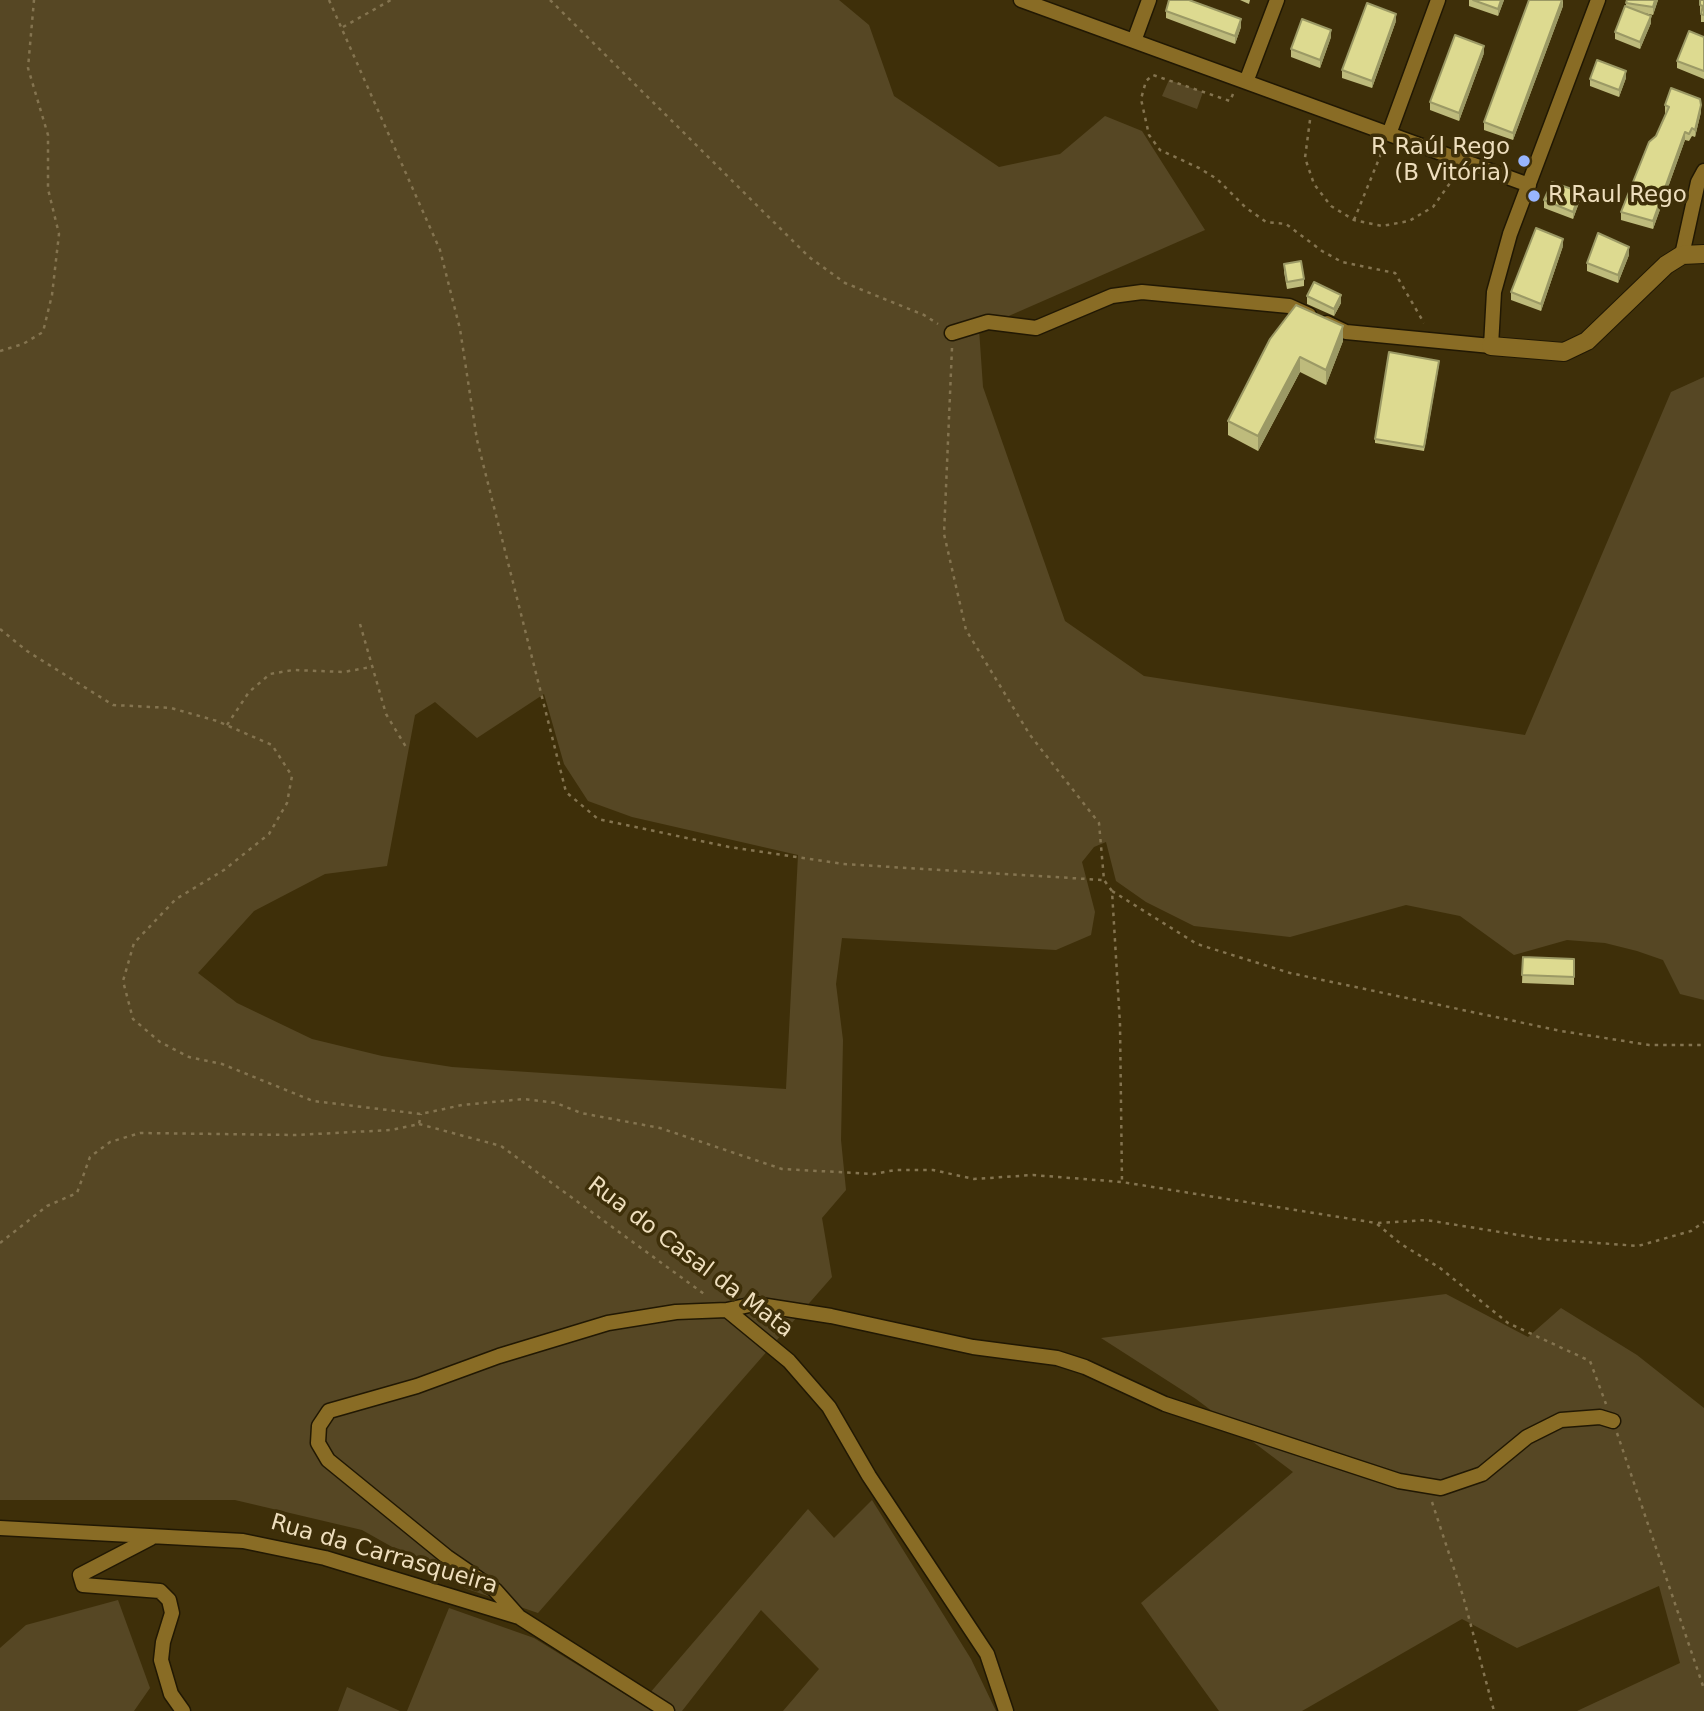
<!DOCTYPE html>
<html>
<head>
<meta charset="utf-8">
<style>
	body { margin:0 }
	canvas { display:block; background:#3e2f09 }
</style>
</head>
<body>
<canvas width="1704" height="1711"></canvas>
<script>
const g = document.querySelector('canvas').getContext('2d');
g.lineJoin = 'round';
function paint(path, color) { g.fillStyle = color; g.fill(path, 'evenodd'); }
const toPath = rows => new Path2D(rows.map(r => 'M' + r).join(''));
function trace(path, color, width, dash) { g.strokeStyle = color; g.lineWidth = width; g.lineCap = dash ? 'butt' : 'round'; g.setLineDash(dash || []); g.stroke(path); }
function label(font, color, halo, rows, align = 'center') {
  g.font = font + ' "DejaVu Sans",sans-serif'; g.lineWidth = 7; g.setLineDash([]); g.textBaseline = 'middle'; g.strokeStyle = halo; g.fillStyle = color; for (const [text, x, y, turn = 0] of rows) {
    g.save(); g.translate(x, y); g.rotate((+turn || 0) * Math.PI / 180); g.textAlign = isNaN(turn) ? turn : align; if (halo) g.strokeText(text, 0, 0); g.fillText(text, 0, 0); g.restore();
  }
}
const green = toPath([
	[0,0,839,0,869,25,894,96,999,167,1060,154,1105,116,1142,131,1205,230,979,329,983,387,1065,621,1144,676,1525,735,1671,392,1704,377,1704,1000,1680,994,1663,960,1637,951,1605,943,1567,940,1514,955,1460,916,1406,905,1290,937,1194,926,1146,902,1116,881,1106,842,1094,847,1082,862,1095,912,1091,935,1056,950,842,938,836,984,843,1040,841,1140,846,1190,822,1218,832,1277,538,1613,467,1589,362,1530,235,1500,0,1500],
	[544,694,564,764,588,801,632,817,798,855,786,1089,452,1067,382,1056,312,1039,237,1003,198,973,254,911,325,874,387,866,415,715,435,702,477,738],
	[1169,80,1203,92,1197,109,1162,96],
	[1446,1294,1528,1337,1561,1308,1637,1355,1704,1408,1704,1711,1577,1711,1680,1663,1659,1586,1517,1648,1462,1619,1302,1711,1219,1711,1141,1603,1293,1472,1196,1399,1101,1338],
	[872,1500,971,1659,996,1711,783,1711,819,1669,761,1610,682,1711,675,1711,649,1694,808,1509,834,1538],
	[118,1600,150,1688,134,1711,0,1711,0,1648,26,1625],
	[449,1608,534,1638,652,1711,407,1711],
	[347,1687,400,1711,338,1711]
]);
const path = toPath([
	[329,0,440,250,460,329,477,440,566,792,598,819,729,847,843,864,1103,880],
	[550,0,809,257,845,283,924,315,938,324],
	[343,27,391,0],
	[1233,94,1230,101,1153,75,1146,81,1141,99,1149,135,1160,150,1199,168,1217,179,1245,207,1266,222,1286,224,1322,251,1342,262,1395,273,1424,323],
	[1310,120,1305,158,1314,184,1331,206,1354,220,1382,226,1409,221,1433,207,1455,176],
	[1354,220,1383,149],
	[952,348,944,534,966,630,1030,735,1099,823,1104,880,1112,891,1120,1024,1122,1182],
	[0,351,23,344,43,332,52,295,59,234,48,189,48,135,28,68,34,0],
	[360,624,386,714,406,747],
	[0,629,27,651,113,705,171,708,217,721,272,745,292,776,287,803,269,834,224,870,176,899,134,943,123,981,133,1019,160,1042,189,1057,222,1064,313,1101,421,1114,462,1105,524,1099,556,1103,581,1113,660,1128,782,1169,874,1174,895,1170,933,1170,974,1179,1033,1175,1122,1182,1376,1223,1401,1244,1440,1268,1508,1323,1590,1361,1606,1404],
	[227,725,249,692,270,674,293,670,344,672,371,667],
	[1112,891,1197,944,1290,973,1561,1031,1649,1045,1704,1045],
	[419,1124,501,1146,707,1296],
	[1378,1223,1426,1220,1543,1239,1638,1246,1691,1231,1704,1222],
	[0,1243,47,1206,77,1193,90,1157,110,1142,140,1133,296,1135,391,1130,419,1124,421,1114],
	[1617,1433,1704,1689],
	[1432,1502,1463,1596,1494,1711]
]);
const minor = toPath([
	[1021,0,1529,185],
	[1134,41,1149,0],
	[1246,82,1277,0],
	[1389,134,1438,0],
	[1682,255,1698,182,1704,171],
	[1327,323,1346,332,1491,346,1494,292,1510,234,1598,0],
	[952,333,988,322,1036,328,1112,296,1142,292,1289,306,1309,315],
	[727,1310,789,1361,829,1407,869,1476,987,1654,1006,1711],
	[0,1528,243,1541,325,1558,519,1617,667,1711],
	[151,1538,80,1575,83,1585,160,1591,169,1600,172,1613,163,1642,161,1660,171,1694,183,1711],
	[519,1617,495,1590,447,1557,328,1460,318,1443,319,1426,329,1411,417,1386,499,1356,608,1323,676,1312,727,1310,754,1304,831,1316,973,1347,1057,1358,1085,1367,1165,1404,1399,1481,1441,1488,1482,1474,1527,1437,1561,1420,1600,1417,1613,1421]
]);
const tertiary = toPath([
	[1491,346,1564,352,1587,341,1666,265,1682,255,1704,254]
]);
const wall = toPath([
	[1240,0,1250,0,1249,4],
	[1469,0,1504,0,1498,16,1469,6],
	[1563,0,1563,6,1513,140,1484,130,1484,122],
	[1658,0,1653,15,1644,13,1651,23,1640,49,1615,39,1615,32,1626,6,1626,3],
	[1704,0,1704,22,1701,22,1701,13,1700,13,1700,5],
	[1166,11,1241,27,1235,44,1166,18],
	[1396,21,1372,88,1342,78,1342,70],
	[1331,37,1320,68,1291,57,1291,49],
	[1704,37,1704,79,1677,68,1677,61],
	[1484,53,1459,121,1430,110,1430,102],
	[1626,78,1619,97,1590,86,1590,79],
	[1665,105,1701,112,1695,137,1692,136,1689,141,1685,140,1653,229,1621,220,1621,212,1656,136,1666,113,1665,113],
	[1544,200,1580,200,1573,219,1544,208],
	[1563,246,1541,311,1511,300,1511,292],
	[1629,255,1618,283,1587,271,1587,263],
	[1284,264,1304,279,1304,286,1287,289,1284,272],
	[1307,296,1341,303,1334,316,1307,304],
	[1270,339,1343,341,1326,385,1300,372,1258,451,1228,435,1228,421],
	[1439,364,1424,451,1375,443,1375,439],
	[1523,957,1574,959,1574,985,1522,983]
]);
const shadedWall = toPath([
	[1501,0,1504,0,1498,16,1498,9],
	[1562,0,1563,6,1513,140,1513,133],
	[1655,0,1658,0,1653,15,1653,7],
	[1396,14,1396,21,1372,88,1372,81],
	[1651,16,1651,23,1640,49,1640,42],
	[1241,19,1241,27,1235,44,1235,36],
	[1331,30,1331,37,1320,68,1320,60],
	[1484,46,1484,53,1459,121,1459,113],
	[1626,71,1626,78,1619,97,1619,90],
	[1701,105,1701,112,1695,137,1695,130],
	[1685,132,1685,140,1653,229,1653,221],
	[1580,192,1580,200,1573,219,1573,212],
	[1563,239,1563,246,1541,311,1541,304],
	[1629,247,1629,255,1618,283,1618,275],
	[1341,295,1341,303,1334,316,1334,309],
	[1343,326,1343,341,1326,385,1326,370],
	[1300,357,1300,372,1258,451,1258,436]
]);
const building = toPath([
	[1169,0,1189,0,1241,19,1235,36,1166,11,1169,0],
	[1473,0,1501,0,1498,9,1473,0],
	[1529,0,1562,0,1513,133,1484,122,1529,0],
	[1627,0,1655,0,1653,7,1626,3,1627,0],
	[1700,0,1704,0,1704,15,1701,14,1703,6,1700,5,1700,0],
	[1367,3,1396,14,1372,81,1342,70,1367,3],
	[1625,6,1651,16,1640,42,1615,32,1625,6],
	[1302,19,1331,30,1320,60,1291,49,1302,19],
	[1689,31,1704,37,1704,71,1677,61,1689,31],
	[1455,35,1484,46,1459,113,1430,102,1455,35],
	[1597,60,1626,71,1619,90,1590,79,1597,60],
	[1671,88,1700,99,1701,105,1695,130,1692,128,1689,134,1685,132,1653,221,1621,212,1649,142,1656,136,1669,107,1665,105,1671,88],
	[1552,182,1580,192,1573,212,1544,200,1552,182],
	[1536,228,1563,239,1541,304,1511,292,1536,228],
	[1598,233,1629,247,1618,275,1587,263,1598,233],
	[1301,261,1304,279,1287,282,1284,264,1301,261],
	[1314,282,1341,295,1334,309,1307,296,1314,282],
	[1296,305,1343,326,1326,370,1300,357,1258,436,1228,421,1270,339,1296,305],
	[1389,352,1439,361,1424,447,1375,439,1389,352],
	[1523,957,1574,959,1574,977,1522,975,1523,957]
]);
const markers = [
	[1524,161,7,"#98b5fd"],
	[1534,196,7,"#98b5fd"]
];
const poiNames = [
	["R Raúl Rego",1510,148],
	["(B Vitória)",1510,174],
	["R Raul Rego",1548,196,"left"]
];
const streetNames = [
	["Rua do Casal da Mata",690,1258,37],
	["Rua da Carrasqueira",384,1555,16]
];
paint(green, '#564724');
trace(minor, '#211803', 17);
trace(tertiary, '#211803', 20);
trace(path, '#847450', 2.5, [3.5, 5]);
trace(minor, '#896c25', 14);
trace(tertiary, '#896c25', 18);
paint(wall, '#bebb7c');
paint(shadedWall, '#9b9965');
paint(building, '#ddda90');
trace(building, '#9b9965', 2);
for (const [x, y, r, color] of markers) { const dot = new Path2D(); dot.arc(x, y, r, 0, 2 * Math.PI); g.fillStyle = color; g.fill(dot); trace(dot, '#3e2f09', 2.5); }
label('23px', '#eedebd', '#3e2f09', poiNames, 'right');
label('23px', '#eedebd', '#3e2f09', streetNames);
</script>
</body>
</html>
